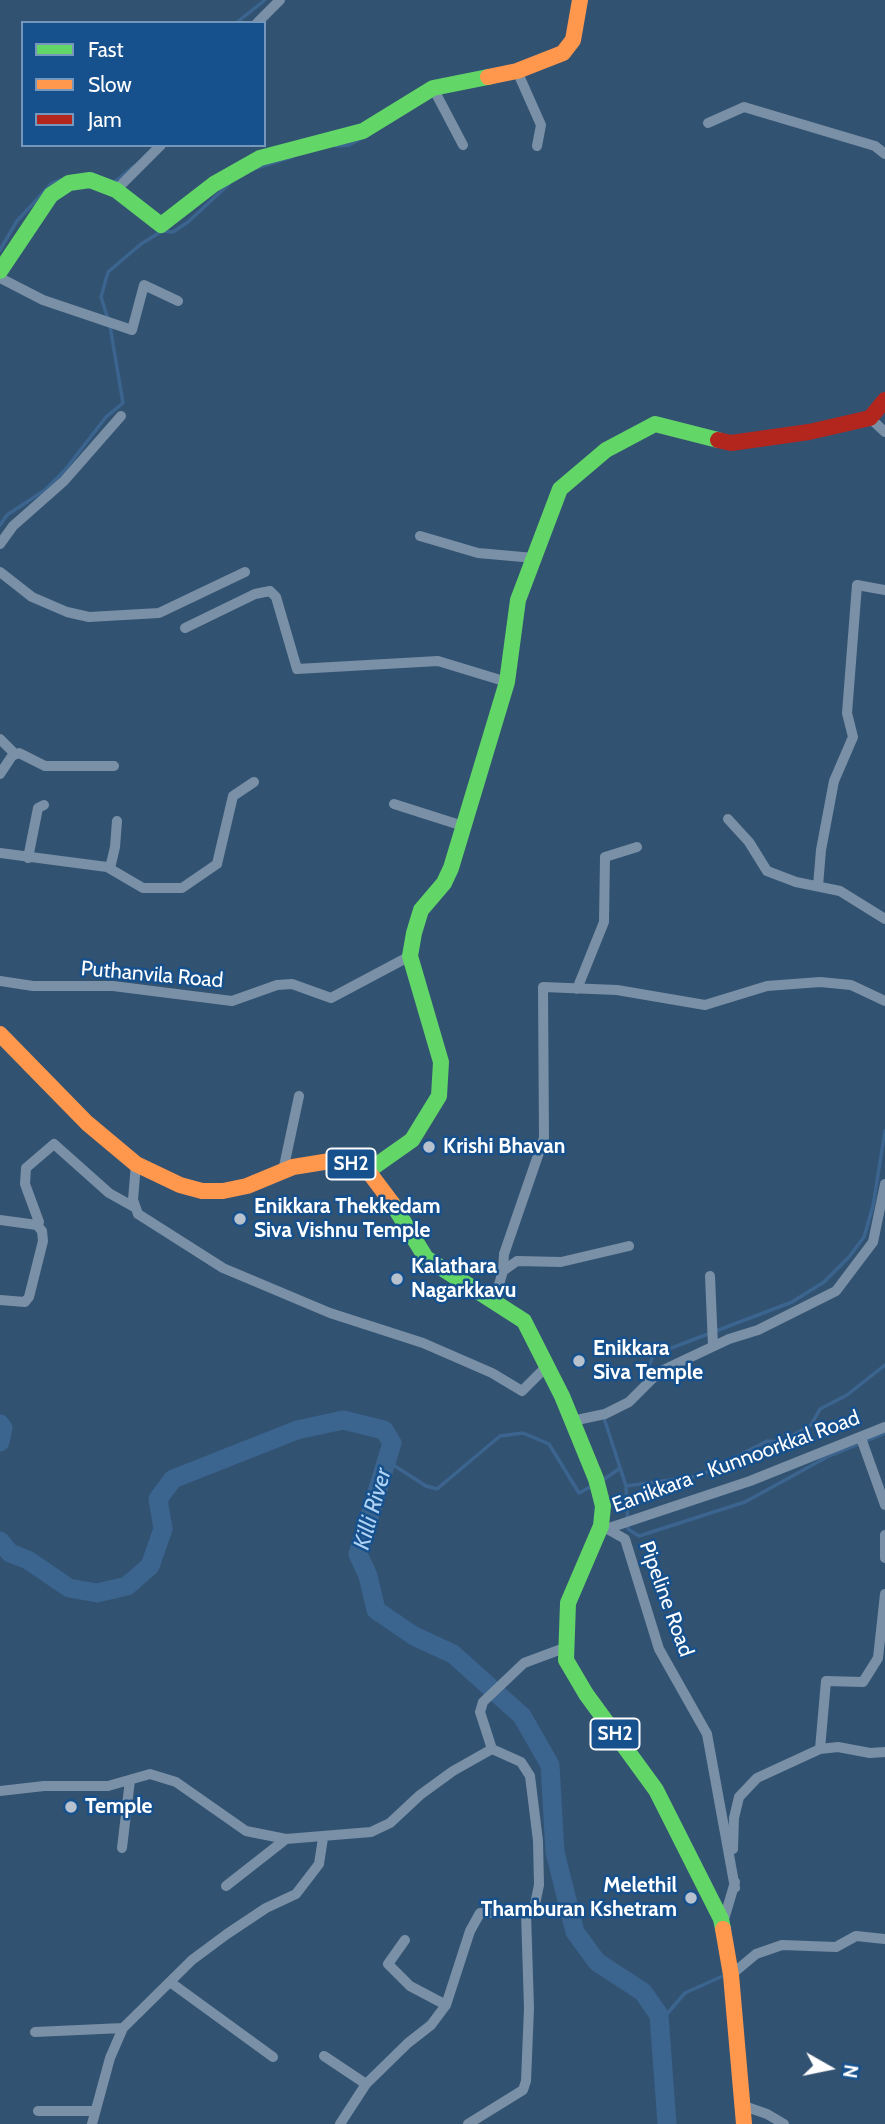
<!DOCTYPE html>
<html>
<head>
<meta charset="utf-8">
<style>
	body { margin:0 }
	#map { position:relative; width:885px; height:2124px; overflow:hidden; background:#325272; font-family:Cabin,sans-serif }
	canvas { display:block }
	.legend { position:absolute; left:21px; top:21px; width:245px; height:126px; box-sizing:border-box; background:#17518d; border:2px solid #7497bb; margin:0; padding:9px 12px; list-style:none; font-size:21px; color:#fff }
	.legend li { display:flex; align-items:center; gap:14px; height:35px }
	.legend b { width:35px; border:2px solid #7497bb }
	.north { position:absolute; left:794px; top:2033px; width:70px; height:70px; -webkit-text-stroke:5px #17518d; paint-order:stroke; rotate:99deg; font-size:19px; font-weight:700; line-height:28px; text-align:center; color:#fff }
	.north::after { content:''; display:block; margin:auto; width:24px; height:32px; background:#fff; clip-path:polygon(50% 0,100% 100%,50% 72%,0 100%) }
</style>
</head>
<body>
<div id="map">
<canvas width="885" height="2124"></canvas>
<ul class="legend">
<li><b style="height:9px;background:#63d668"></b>Fast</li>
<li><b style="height:9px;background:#ff974d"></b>Slow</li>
<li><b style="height:9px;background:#b3261e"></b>Jam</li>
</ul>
<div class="north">N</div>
</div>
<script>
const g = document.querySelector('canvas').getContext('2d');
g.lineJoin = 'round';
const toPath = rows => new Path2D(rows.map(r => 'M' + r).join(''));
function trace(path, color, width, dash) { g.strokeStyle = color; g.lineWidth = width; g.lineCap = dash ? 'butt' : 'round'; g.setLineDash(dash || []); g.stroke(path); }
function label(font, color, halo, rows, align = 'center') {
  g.font = font + ' Cabin,sans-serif'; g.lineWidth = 5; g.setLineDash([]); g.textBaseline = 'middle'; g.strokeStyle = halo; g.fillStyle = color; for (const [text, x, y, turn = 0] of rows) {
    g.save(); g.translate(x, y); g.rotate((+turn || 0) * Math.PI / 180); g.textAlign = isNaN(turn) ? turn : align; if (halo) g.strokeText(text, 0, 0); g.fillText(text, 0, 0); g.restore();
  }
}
const stream = toPath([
	[236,23,265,0],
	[336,146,349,145,362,138],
	[256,168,292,157],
	[113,183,134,166],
	[163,231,173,232,188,222,229,184],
	[0,250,17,221,52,183,61,180],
	[108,319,101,297,108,272,141,244,162,231],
	[0,525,7,515,45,490,65,470,106,417,123,403,110,326],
	[644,1382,653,1355,792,1302,824,1282,849,1257,864,1237,873,1206,885,1131],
	[604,1418,626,1486,699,1476,767,1441,781,1442,811,1425,820,1409,847,1395,885,1365],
	[387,1461,426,1486,437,1489,500,1436,523,1433,549,1444,579,1493,592,1486],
	[602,1481,620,1468],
	[626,1486,628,1529,639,1536,745,1502,827,1457,885,1433],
	[660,2022,685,1993,725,1975]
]);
const river = toPath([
	[0,1424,3,1428,0,1442],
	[0,1541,10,1553,28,1560,69,1588,97,1593,127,1586,150,1566,163,1529,158,1499,173,1479,297,1430,343,1420,384,1430,392,1443,358,1554,368,1576,376,1610,414,1636,453,1654,522,1716,550,1765,555,1852,575,1932,597,1962,643,1992,659,2015,667,2124]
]);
const street = toPath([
	[257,23,280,0],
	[517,71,541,125,537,146],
	[433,88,463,145],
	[708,123,744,107,875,146,885,154],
	[116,190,161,145],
	[0,278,43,300,132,330,144,285,178,301],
	[870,418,885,432],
	[420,536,478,553,534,558],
	[0,544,13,526,64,481,121,416],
	[0,572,32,597,67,612,89,617,159,613,245,572],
	[185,628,255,594,270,591,276,597,297,669,438,661,507,682],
	[0,739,15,754],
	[0,774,12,756,19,753,45,766,114,766],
	[394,804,463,826],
	[728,819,749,842,767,871,796,882,840,891,885,919],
	[0,853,107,867,111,864,115,847,117,821],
	[28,858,38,808,44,805],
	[107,867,143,888,182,888,217,864,233,796,254,782],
	[818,886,821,850,834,781,853,737,847,713,857,585,885,590],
	[0,981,33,986,113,986,232,1001,277,985,292,984,331,998,410,956],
	[577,989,604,922,605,857,637,847],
	[136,1164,133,1200,138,1214,223,1268,330,1313,423,1343,492,1373,522,1391,548,1365],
	[283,1171,299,1096],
	[0,1220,37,1225,39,1222,25,1184,26,1168,54,1144,109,1193,134,1207],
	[503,1271,504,1254,544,1138,543,987,617,990,705,1005,767,986,820,982,851,985,885,1001],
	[710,1276,713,1346],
	[0,1300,25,1302,29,1297,43,1241,42,1231,37,1225],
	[494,1301,503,1271,517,1261,561,1262,629,1246],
	[572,1421,605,1414,629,1402,659,1372,729,1339,758,1330,836,1291,873,1242,885,1184],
	[861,1438,885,1505],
	[606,1529,750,1481,885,1427],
	[609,1530,625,1539,659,1649,707,1734,735,1888],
	[885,1535,885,1558],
	[820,1749,826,1681,863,1682,878,1658,885,1594],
	[0,1791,44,1786,108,1786,150,1774,176,1782,246,1831,286,1839,371,1832,390,1823,420,1795,453,1771,492,1749,480,1712,483,1702,524,1663,567,1647],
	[122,1848,130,1780],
	[733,1849,734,1818,739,1797,757,1778,820,1749,838,1747,870,1753,885,1752],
	[226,1886,286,1839],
	[721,1919,725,1916,735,1882],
	[405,1940,388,1964,410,1986,446,2005,470,1931,480,1913,526,1913,534,1909,539,1885,538,1841,530,1776,521,1762,492,1749],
	[731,1975,756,1954,782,1945,836,1947,856,1936,885,1939],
	[170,1982,273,2057],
	[35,2032,123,2028],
	[324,2056,366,2084],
	[744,2106,767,2114,784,2124],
	[38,2111,95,2111],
	[92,2124,110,2058,123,2028,192,1960,227,1934,266,1908,296,1894,319,1864,323,1838],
	[340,2124,366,2084,408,2043,431,2025,446,2005],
	[468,2124,523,2090,526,2081,529,2008,526,1913]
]);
const fast = toPath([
	[0,271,51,195,69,183,90,180,116,190,161,225,214,184,260,158,363,131,433,88,488,77],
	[368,1171,412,1140,439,1096,441,1062,410,956,414,933,421,910,444,883,451,868,507,682,518,600,560,489,606,450,655,424,718,440],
	[392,1203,426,1258,524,1321,562,1396,596,1479,603,1506,601,1526,568,1603,566,1660,586,1694,656,1790,721,1919,723,1929]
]);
const slow = toPath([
	[488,77,517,71,563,53,573,40,580,0],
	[0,1034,87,1123,136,1164,180,1185,202,1191,223,1191,247,1186,293,1167,330,1161,355,1165,368,1171,392,1203],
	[723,1929,731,1975,744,2124]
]);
const jam = toPath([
	[718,440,731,443,809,432,870,418,885,400]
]);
const markers = [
	[429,1147,7,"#b7c2ce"],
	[240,1219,7,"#b7c2ce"],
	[397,1279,7,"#b7c2ce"],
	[579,1361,7,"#b7c2ce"],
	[71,1807,7,"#b7c2ce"],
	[691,1898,7,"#b7c2ce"]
];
const shields = [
	[351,1164,49],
	[615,1734,49]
];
const shieldNames = [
	["SH2",351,1164],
	["SH2",615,1734]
];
const streetNames = [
	["Puthanvila Road",152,975,5],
	["Eanikkara - Kunnoorkkal Road",736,1462,-20],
	["Pipeline Road",666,1599,70]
];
const poiNames = [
	["Krishi Bhavan",443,1147],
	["Enikkara Thekkedam",254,1207],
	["Siva Vishnu Temple",254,1231],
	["Kalathara",411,1267],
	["Nagarkkavu",411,1291],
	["Enikkara",593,1349],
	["Siva Temple",593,1373],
	["Temple",85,1807],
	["Melethil",677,1886,"right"],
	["Thamburan Kshetram",677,1910,"right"]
];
const waterNames = [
	["Killi River",373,1509,-74]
];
trace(stream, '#3b648e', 3.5);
trace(river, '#3b648e', 19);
trace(street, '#7990a6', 10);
trace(fast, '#63d668', 16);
trace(slow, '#ff974d', 16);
trace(jam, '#b3261e', 16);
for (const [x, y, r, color] of markers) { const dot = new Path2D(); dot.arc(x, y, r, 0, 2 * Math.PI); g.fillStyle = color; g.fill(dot); trace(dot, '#17518d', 2.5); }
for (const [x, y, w] of shields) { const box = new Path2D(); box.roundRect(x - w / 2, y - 15.5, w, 31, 5); g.fillStyle = '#17518d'; g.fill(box); trace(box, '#fff', 2); }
label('bold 19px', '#fff', null, shieldNames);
label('21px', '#fff', '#17518d', streetNames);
label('bold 21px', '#fff', '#17518d', poiNames, 'left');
label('italic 23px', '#aed3f6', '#17518d', waterNames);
</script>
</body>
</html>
